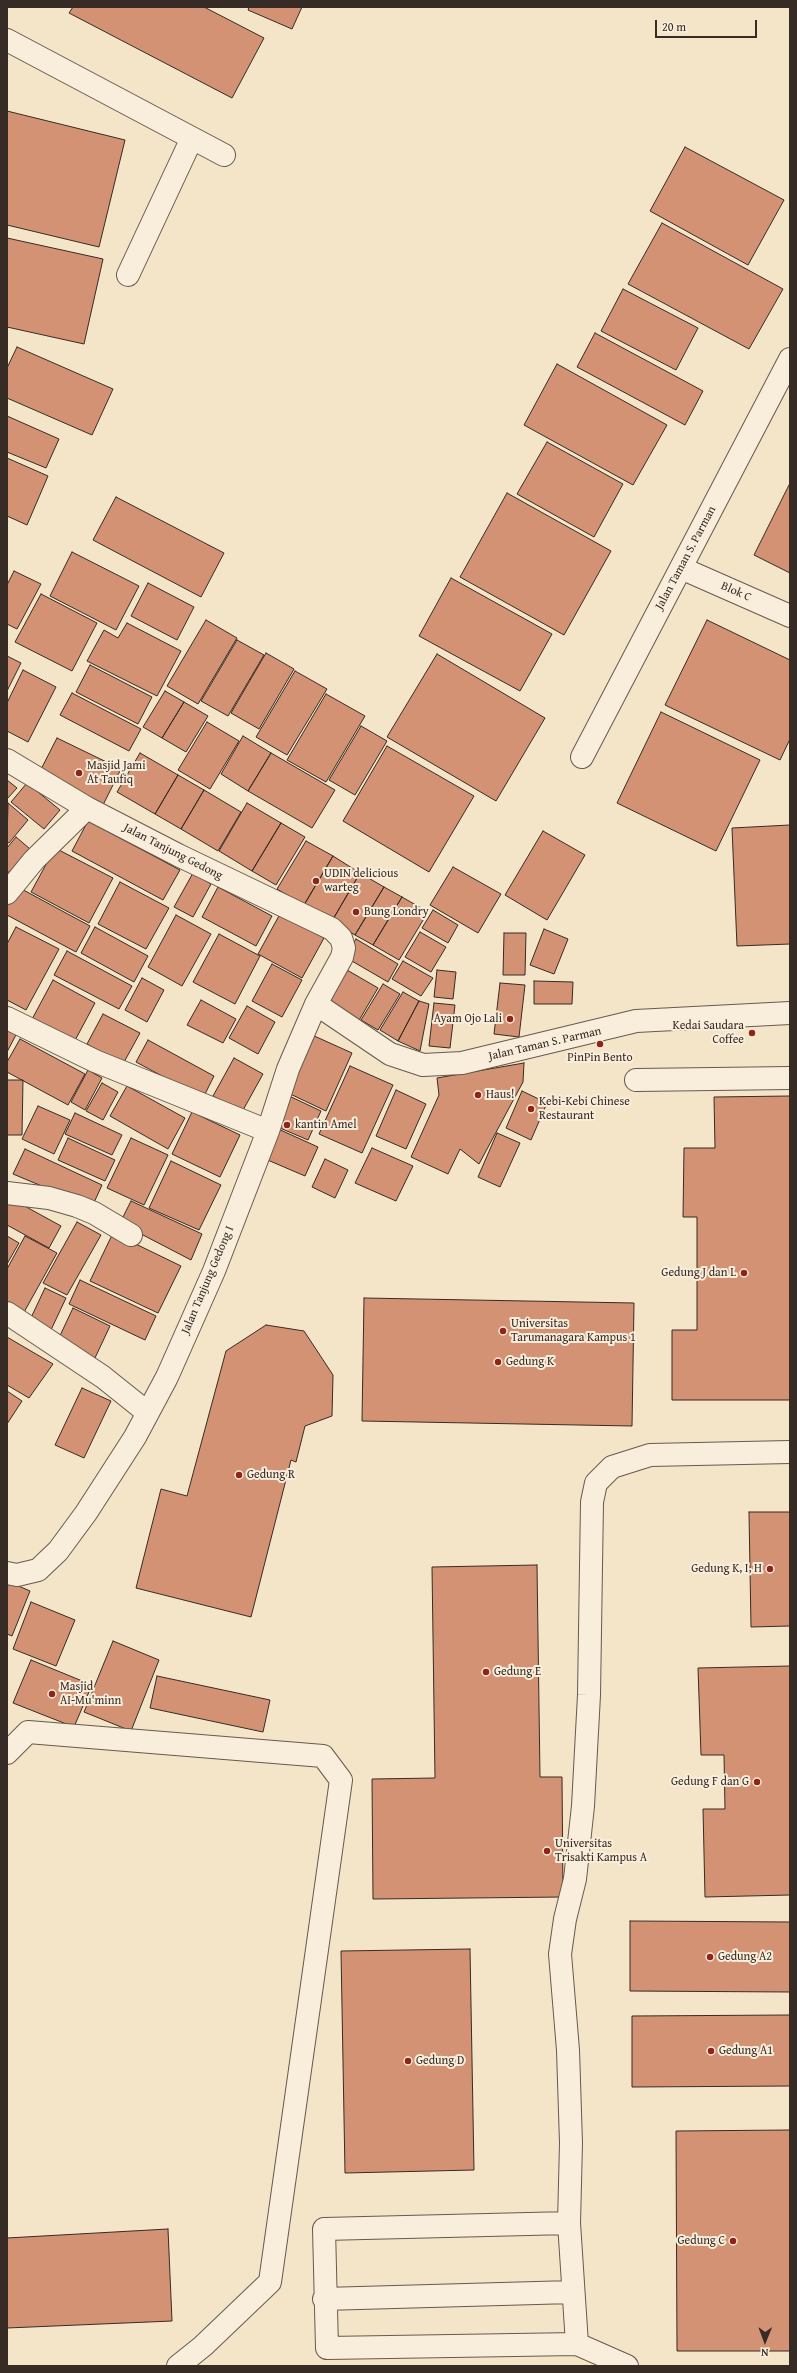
<!DOCTYPE html>
<html>
<head>
<meta charset="utf-8">
<style>
	body { margin:0 }
	#map { position:relative; width:797px; height:2373px; overflow:hidden; background:#f4e5c8; font-family:"Gentium Book Plus",serif }
	canvas { display:block }
	.frame { position:absolute; inset:0; border:8px solid #372b25; pointer-events:none }
	.north { position:absolute; left:745px; top:2321px; width:40px; height:40px; -webkit-text-stroke:3px #f8eedb; paint-order:stroke; rotate:181deg; font-size:11px; font-weight:700; line-height:16px; text-align:center; color:#372b25 }
	.north::after { content:''; display:block; margin:auto; width:14px; height:18px; background:#372b25; clip-path:polygon(50% 0,100% 100%,50% 72%,0 100%) }
	.scale { position:absolute; left:655px; top:20px; width:102px; height:18px; box-sizing:border-box; border:2px solid #372b25; border-top:0; padding-left:5px; font-size:12px; line-height:14px; white-space:nowrap; color:#372b25; -webkit-text-stroke:3px #f8eedb; paint-order:stroke }
</style>
</head>
<body>
<div id="map">
<canvas width="797" height="2373"></canvas>
<div class="frame"></div>
<div class="north">N</div>
<div class="scale">20 m</div>
</div>
<script>
const g = document.querySelector('canvas').getContext('2d');
g.lineJoin = 'round';
function paint(path, color) { g.fillStyle = color; g.fill(path, 'evenodd'); }
const toPath = rows => new Path2D(rows.map(r => 'M' + r).join(''));
function trace(path, color, width, dash) { g.strokeStyle = color; g.lineWidth = width; g.lineCap = dash ? 'butt' : 'round'; g.setLineDash(dash || []); g.stroke(path); }
function label(font, color, halo, rows, align = 'center') {
  g.font = font + ' "Gentium Book Plus",serif'; g.lineWidth = 4; g.setLineDash([]); g.textBaseline = 'middle'; g.strokeStyle = halo; g.fillStyle = color; for (const [text, x, y, turn = 0] of rows) {
    g.save(); g.translate(x, y); g.rotate((+turn || 0) * Math.PI / 180); g.textAlign = isNaN(turn) ? turn : align; if (halo) g.strokeText(text, 0, 0); g.fillText(text, 0, 0); g.restore();
  }
}
const building = toPath([
	[73,7,204,7,264,38,232,98,69,13,73,7],
	[249,7,302,7,292,29,248,10,249,7],
	[7,111,125,140,99,247,7,225,7,111],
	[685,147,784,200,748,265,650,211,685,147],
	[662,223,783,289,749,349,628,284,662,223],
	[7,238,103,259,84,344,7,327,7,238],
	[623,289,698,328,676,370,601,331,623,289],
	[595,333,703,391,685,425,577,367,595,333],
	[17,347,113,389,92,435,7,398,7,368,17,347],
	[557,364,667,425,633,485,524,425,557,364],
	[7,416,59,439,46,468,7,452,7,416],
	[547,442,623,484,594,537,517,494,547,442],
	[7,458,48,476,27,525,7,516,7,458],
	[790,483,790,573,754,555,790,483],
	[507,493,611,551,564,635,460,577,507,493],
	[116,497,224,553,201,597,93,540,116,497],
	[72,552,139,586,116,630,50,596,72,552],
	[14,571,41,584,17,629,7,624,7,585,14,571],
	[451,578,552,634,520,691,419,636,451,578],
	[148,583,194,607,177,640,131,616,148,583],
	[41,594,97,623,72,671,15,642,41,594],
	[206,620,237,638,198,704,167,686,206,620],
	[707,620,790,660,790,739,780,760,665,705,707,620],
	[127,623,181,651,157,696,87,661,104,630,118,638,127,623],
	[237,640,264,655,228,716,201,701,237,640],
	[266,653,294,669,259,729,231,713,266,653],
	[437,654,545,718,496,801,387,737,437,654],
	[7,656,21,663,7,691,7,656],
	[90,665,152,697,138,724,76,692,90,665],
	[23,670,56,687,28,742,7,731,7,703,23,670],
	[295,671,327,689,287,755,256,737,295,671],
	[165,691,184,702,162,738,143,727,165,691],
	[72,693,141,729,129,751,60,715,72,693],
	[326,694,365,716,326,782,287,760,326,694],
	[184,702,208,716,186,752,162,738,184,702],
	[661,712,760,760,716,851,617,803,661,712],
	[207,722,239,741,210,789,178,770,207,722],
	[361,726,387,741,355,795,329,780,361,726],
	[243,736,271,753,248,791,221,774,243,736],
	[57,738,121,769,101,809,37,777,57,738],
	[387,746,474,796,429,872,343,821,387,746],
	[140,753,178,775,155,814,117,792,140,753],
	[271,753,335,790,312,828,248,791,271,753],
	[178,775,204,790,181,829,155,814,178,775],
	[7,780,17,788,7,799,7,780],
	[27,783,60,810,44,829,11,802,27,783],
	[204,790,241,812,218,851,181,829,204,790],
	[8,803,28,820,9,843,7,842,8,803],
	[247,803,281,823,252,871,219,851,247,803],
	[88,821,180,870,163,900,72,851,88,821],
	[281,823,305,837,276,885,252,871,281,823],
	[790,825,790,944,737,946,732,828,790,825],
	[543,831,585,855,547,920,505,895,543,831],
	[16,837,30,849,10,873,7,871,7,848,16,837],
	[306,841,333,856,304,905,277,889,306,841],
	[55,848,113,878,89,923,31,892,55,848],
	[333,856,360,873,332,921,304,905,333,856],
	[453,867,501,894,478,933,430,905,453,867],
	[193,873,211,884,193,917,174,907,193,873],
	[360,873,384,887,355,935,332,921,360,873],
	[120,882,169,908,146,949,98,924,120,882],
	[16,886,90,926,76,952,7,915,7,903,16,886],
	[218,887,272,916,256,946,202,917,218,887],
	[384,887,402,897,373,945,355,935,384,887],
	[402,897,428,912,399,960,373,945,402,897],
	[433,910,458,925,448,943,422,928,433,910],
	[280,914,324,938,302,978,258,954,280,914],
	[176,915,211,934,182,986,148,967,176,915],
	[16,927,59,949,26,1010,7,1000,7,944,16,927],
	[95,927,148,956,134,982,81,953,95,927],
	[544,929,568,939,554,974,530,965,544,929],
	[420,932,446,947,431,972,405,957,420,932],
	[504,933,526,933,525,975,503,975,504,933],
	[219,934,260,956,235,1004,193,982,219,934],
	[356,939,398,964,388,982,345,957,356,939],
	[67,951,132,986,119,1009,54,975,67,951],
	[403,961,433,978,421,996,392,979,403,961],
	[272,964,302,980,282,1017,252,1001,272,964],
	[347,970,378,988,358,1022,327,1003,347,970],
	[437,970,456,972,453,999,434,997,437,970],
	[142,978,164,990,147,1022,125,1010,142,978],
	[53,980,95,1003,72,1046,30,1023,53,980],
	[534,981,573,982,572,1004,534,1004,534,981],
	[500,983,525,985,519,1037,494,1034,500,983],
	[383,984,400,994,378,1030,361,1020,383,984],
	[403,992,419,1001,398,1041,380,1030,403,992],
	[201,1000,236,1019,223,1043,187,1025,201,1000],
	[419,1001,429,1004,420,1051,398,1041,419,1001],
	[434,1003,455,1005,450,1048,429,1046,434,1003],
	[247,1006,275,1022,258,1054,229,1038,247,1006],
	[103,1014,140,1033,123,1064,87,1044,103,1014],
	[7,1026,18,1031,7,1052,7,1026],
	[312,1035,352,1053,326,1111,286,1092,312,1035],
	[20,1039,85,1074,68,1105,7,1072,7,1062,20,1039],
	[148,1040,214,1076,203,1098,136,1062,148,1040],
	[234,1058,263,1074,242,1112,213,1096,234,1058],
	[524,1063,523,1082,479,1164,460,1149,448,1174,411,1157,439,1095,437,1078,524,1063],
	[350,1066,393,1085,362,1153,319,1134,350,1066],
	[88,1070,102,1078,85,1110,71,1102,88,1070],
	[7,1080,23,1080,22,1135,7,1135,7,1080],
	[102,1083,118,1092,103,1120,86,1111,102,1083],
	[127,1086,185,1118,168,1149,110,1116,127,1086],
	[396,1090,426,1104,406,1149,376,1136,396,1090],
	[522,1091,547,1103,531,1140,506,1128,522,1091],
	[287,1095,321,1111,308,1140,273,1125,287,1095],
	[790,1096,790,1400,672,1400,672,1330,697,1330,697,1217,683,1217,684,1148,715,1148,714,1097,790,1096],
	[38,1106,70,1120,54,1154,22,1139,38,1106],
	[192,1112,240,1135,220,1177,172,1154,192,1112],
	[75,1113,122,1135,112,1155,65,1134,75,1113],
	[276,1128,318,1147,305,1176,263,1158,276,1128],
	[497,1133,520,1143,500,1187,478,1177,497,1133],
	[68,1138,115,1160,105,1181,58,1160,68,1138],
	[131,1138,168,1155,144,1205,107,1188,131,1138],
	[372,1148,413,1166,396,1201,355,1183,372,1148],
	[25,1149,102,1185,92,1207,13,1174,25,1149],
	[325,1159,348,1170,335,1198,312,1187,325,1159],
	[171,1161,221,1185,199,1230,149,1208,171,1161],
	[10,1198,61,1226,49,1248,7,1225,7,1204,10,1198],
	[131,1201,202,1234,191,1260,120,1223,131,1201],
	[77,1222,101,1235,67,1295,43,1283,77,1222],
	[113,1233,181,1266,158,1313,90,1281,113,1233],
	[7,1236,19,1243,7,1264,7,1236],
	[25,1236,57,1253,23,1314,7,1305,7,1269,25,1236],
	[80,1280,156,1316,145,1340,69,1304,80,1280],
	[45,1288,66,1298,50,1332,29,1322,45,1288],
	[364,1298,634,1303,632,1426,362,1421,364,1298],
	[73,1308,110,1326,94,1360,57,1342,73,1308],
	[266,1325,304,1331,333,1375,332,1416,305,1426,296,1462,291,1460,251,1617,136,1588,161,1489,187,1496,226,1351,266,1325],
	[7,1337,53,1364,29,1398,7,1385,7,1337],
	[82,1388,111,1401,84,1458,55,1445,82,1388],
	[7,1391,22,1401,7,1424,7,1391],
	[749,1512,790,1512,790,1626,751,1627,749,1512],
	[537,1565,540,1777,562,1777,563,1897,373,1899,372,1779,435,1778,432,1567,537,1565],
	[7,1581,30,1591,12,1636,7,1634,7,1581],
	[31,1602,75,1620,56,1666,13,1649,31,1602],
	[113,1641,159,1660,131,1731,84,1712,113,1641],
	[31,1660,92,1685,74,1727,13,1703,31,1660],
	[790,1666,790,1895,705,1897,703,1809,725,1809,724,1755,701,1755,698,1668,790,1666],
	[157,1676,270,1700,263,1732,150,1708,157,1676],
	[630,1921,790,1922,790,1992,630,1991,630,1921],
	[470,1949,474,2170,345,2173,341,1951,470,1949],
	[790,2015,790,2086,632,2087,632,2016,790,2015],
	[790,2130,790,2351,677,2351,676,2131,790,2130],
	[168,2229,172,2321,7,2328,7,2238,168,2229]
]);
const minor = toPath([
	[7,40,224,155],
	[128,275,192,138],
	[681,568,790,616],
	[582,757,790,359],
	[7,760,87,808,178,855,332,929,341,938,344,948,342,957,316,1004,288,1069,268,1131,214,1271,167,1377,135,1437,86,1513,58,1551,38,1570,17,1575,7,1573],
	[7,893,34,860,87,808],
	[316,1004,390,1054,423,1065,462,1063,636,1021,790,1013],
	[7,1018,95,1061,268,1131],
	[636,1080,790,1078],
	[7,1193,49,1198,77,1206,94,1213,131,1235],
	[7,1313,103,1377,148,1413],
	[7,1753,28,1732,323,1756,341,1780,270,2282,203,2346,178,2366],
	[569,2223,324,2229,327,2348,577,2344,627,2366],
	[324,2299,572,2292],
	[577,2344,569,2223,571,2143,568,2050,560,1954,565,1919,575,1879,583,1806,589,1695,592,1502,596,1483,612,1467,650,1455,790,1452]
]);
const markers = [
	[79,773,4,"#8f2418"],
	[316,881,4,"#8f2418"],
	[356,912,4,"#8f2418"],
	[510,1019,4,"#8f2418"],
	[752,1033,4,"#8f2418"],
	[600,1044,4,"#8f2418"],
	[478,1095,4,"#8f2418"],
	[531,1109,4,"#8f2418"],
	[287,1125,4,"#8f2418"],
	[744,1273,4,"#8f2418"],
	[503,1331,4,"#8f2418"],
	[498,1362,4,"#8f2418"],
	[239,1475,4,"#8f2418"],
	[770,1569,4,"#8f2418"],
	[486,1672,4,"#8f2418"],
	[52,1694,4,"#8f2418"],
	[757,1782,4,"#8f2418"],
	[547,1851,4,"#8f2418"],
	[710,1957,4,"#8f2418"],
	[711,2051,4,"#8f2418"],
	[408,2061,4,"#8f2418"],
	[733,2241,4,"#8f2418"]
];
const streetNames = [
	["Jalan Taman S. Parman",686,558,-62],
	["Blok C",736,592,24],
	["Jalan Tanjung Gedong",173,852,27],
	["Jalan Taman S. Parman",545,1044,-13],
	["Jalan Tanjung Gedong I",208,1280,-67]
];
const poiNames = [
	["Masjid Jami",87,766],
	["At Taufiq",87,780],
	["UDIN delicious",324,874],
	["warteg",324,888],
	["Bung Londry",364,912],
	["Ayam Ojo Lali",502,1019,"right"],
	["Kedai Saudara",744,1026,"right"],
	["Coffee",744,1040,"right"],
	["PinPin Bento",600,1058,"center"],
	["Haus!",486,1095],
	["Kebi-Kebi Chinese",539,1102],
	["Restaurant",539,1116],
	["kantin Amel",295,1125],
	["Gedung J dan L",736,1273,"right"],
	["Universitas",511,1324],
	["Tarumanagara Kampus 1",511,1338],
	["Gedung K",506,1362],
	["Gedung R",247,1475],
	["Gedung K, I, H",762,1569,"right"],
	["Gedung E",494,1672],
	["Masjid",60,1687],
	["AI-Mu'minn",60,1701],
	["Gedung F dan G",749,1782,"right"],
	["Universitas",555,1844],
	["Trisakti Kampus A",555,1858],
	["Gedung A2",718,1957],
	["Gedung A1",719,2051],
	["Gedung D",416,2061],
	["Gedung C",725,2241,"right"]
];
paint(building, '#d39273');
trace(building, '#372b25', 1);
trace(minor, '#665a4e', 24);
trace(minor, '#f8eedb', 22);
for (const [x, y, r, color] of markers) { const dot = new Path2D(); dot.arc(x, y, r, 0, 2 * Math.PI); g.fillStyle = color; g.fill(dot); trace(dot, '#f8eedb', 1.5); }
label('12px', '#372b25', '#f8eedb', streetNames);
label('12px', '#372b25', '#f8eedb', poiNames, 'left');
</script>
</body>
</html>
